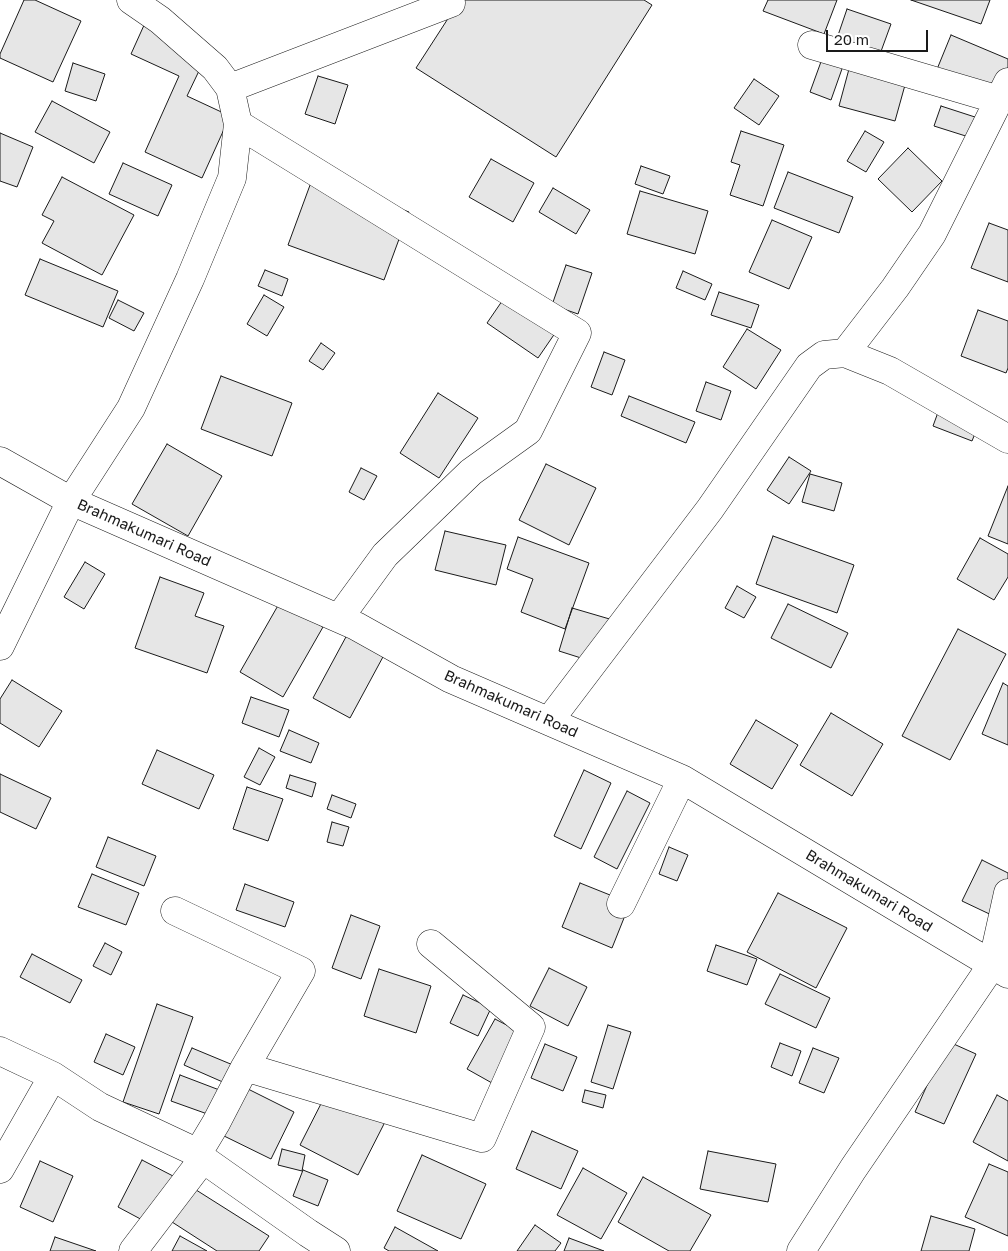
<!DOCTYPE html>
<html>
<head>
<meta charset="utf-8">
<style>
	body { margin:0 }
	#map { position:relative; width:1008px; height:1251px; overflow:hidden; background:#fff; font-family:"Golos Text",sans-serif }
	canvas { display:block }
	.scale { position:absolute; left:826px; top:30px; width:102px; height:22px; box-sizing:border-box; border:2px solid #1a1a1a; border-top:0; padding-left:6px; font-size:15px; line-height:18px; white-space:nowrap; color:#1a1a1a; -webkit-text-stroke:4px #fff; paint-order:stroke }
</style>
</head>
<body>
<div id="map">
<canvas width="1008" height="1251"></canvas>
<div class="scale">20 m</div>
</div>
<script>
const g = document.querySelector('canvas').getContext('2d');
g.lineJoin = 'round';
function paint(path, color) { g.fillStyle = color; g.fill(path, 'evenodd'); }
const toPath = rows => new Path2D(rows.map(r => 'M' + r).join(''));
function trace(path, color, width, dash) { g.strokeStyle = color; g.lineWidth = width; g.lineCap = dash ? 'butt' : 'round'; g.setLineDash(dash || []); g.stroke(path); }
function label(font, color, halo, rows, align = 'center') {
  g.font = font + ' "Golos Text",sans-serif'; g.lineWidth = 4; g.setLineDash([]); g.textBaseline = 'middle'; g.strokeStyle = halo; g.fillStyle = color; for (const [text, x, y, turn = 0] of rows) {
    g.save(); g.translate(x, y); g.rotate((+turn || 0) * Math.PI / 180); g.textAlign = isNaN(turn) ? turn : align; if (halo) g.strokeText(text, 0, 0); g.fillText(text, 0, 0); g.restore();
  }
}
const building = toPath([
	[24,0,35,0,81,21,53,82,0,58,0,54,24,0],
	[460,0,644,0,652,5,556,157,416,68,460,0],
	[768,0,837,0,824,34,763,11,768,0],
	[911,0,990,0,981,24,911,0],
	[847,9,891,24,876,65,833,50,847,9],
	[145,23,208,52,187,96,230,116,202,178,145,152,179,76,131,54,145,23],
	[951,35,1008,59,1008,70,994,105,933,79,951,35],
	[822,59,843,66,831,100,810,92,822,59],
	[73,63,105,74,96,101,65,91,73,63],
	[849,69,905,85,895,121,839,106,849,69],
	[318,76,348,85,335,124,305,114,318,76],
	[754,79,779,96,759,125,734,108,754,79],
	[52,101,110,132,94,163,35,132,52,101],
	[941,106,978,118,972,138,934,126,941,106],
	[741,131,784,145,763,206,730,195,740,165,731,162,741,131],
	[865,131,884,142,866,172,847,161,865,131],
	[0,133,33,147,17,187,0,181,0,133],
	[908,148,942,181,912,212,878,179,908,148],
	[491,159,534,183,513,222,469,197,491,159],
	[123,163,172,185,158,216,109,194,123,163],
	[641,166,670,176,663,194,635,184,641,166],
	[788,172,853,197,839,233,774,208,788,172],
	[62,177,134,215,102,275,42,243,54,221,42,215,62,177],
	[313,177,409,212,384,280,288,245,313,177],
	[553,188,590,210,576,234,539,212,553,188],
	[640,191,708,211,695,254,627,234,640,191],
	[772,220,812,237,789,289,749,272,772,220],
	[989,223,1008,230,1008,282,971,268,989,223],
	[40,259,118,291,103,327,25,295,40,259],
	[566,265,592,273,578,314,552,305,566,265],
	[265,270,288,279,282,296,258,286,265,270],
	[683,271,712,284,705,300,676,288,683,271],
	[511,288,562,323,538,358,487,323,511,288],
	[719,292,759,305,751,328,711,315,719,292],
	[264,295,284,307,267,336,247,324,264,295],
	[118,300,144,313,134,331,109,318,118,300],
	[978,310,1008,321,1008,368,1006,373,961,356,978,310],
	[747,329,781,350,756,389,723,367,747,329],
	[321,343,335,353,323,370,309,361,321,343],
	[604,352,625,360,612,395,591,387,604,352],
	[221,376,292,403,272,456,201,429,221,376],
	[706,382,731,391,721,420,696,411,706,382],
	[438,393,478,418,439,478,400,453,438,393],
	[629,396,695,422,686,443,621,416,629,396],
	[944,396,984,411,972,441,933,426,944,396],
	[167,444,222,476,188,536,132,504,167,444],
	[789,457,811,471,789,504,767,490,789,457],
	[546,464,596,488,569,545,519,520,546,464],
	[361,468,377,476,364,500,349,492,361,468],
	[810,474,842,483,834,511,802,502,810,474],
	[1008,486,1008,544,988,536,1008,486],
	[445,531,506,545,496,585,435,570,445,531],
	[773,536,854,565,837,613,756,584,773,536],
	[518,537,589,563,565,629,521,612,533,579,507,569,518,537],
	[980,538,1008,554,1008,577,994,600,957,579,980,538],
	[85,562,105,574,84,609,64,597,85,562],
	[160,577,204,593,195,616,224,626,207,673,135,648,160,577],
	[737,586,756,597,744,618,725,608,737,586],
	[280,602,323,627,283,697,240,672,280,602],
	[788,604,848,633,831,668,771,638,788,604],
	[572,608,613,620,600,664,559,651,572,608],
	[958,629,1006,654,950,760,902,736,958,629],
	[347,635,384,655,350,718,313,698,347,635],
	[12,680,62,711,39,747,0,723,0,699,12,680],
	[1003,683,1008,686,1008,745,982,734,1003,683],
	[251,697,289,710,279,737,242,723,251,697],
	[831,713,883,744,852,796,800,765,831,713],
	[756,720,798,745,772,789,730,764,756,720],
	[289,730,319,743,311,763,280,751,289,730],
	[259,748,275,757,260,785,244,777,259,748],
	[157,750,214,775,199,809,142,784,157,750],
	[584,770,611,783,581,849,554,836,584,770],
	[0,774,51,798,36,829,0,812,0,774],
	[290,775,316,783,312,797,286,788,290,775],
	[247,787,283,799,268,841,233,829,247,787],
	[627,791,650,803,617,869,594,857,627,791],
	[332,795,356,804,351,818,327,809,332,795],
	[332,822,349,827,343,846,327,842,332,822],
	[108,837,156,856,144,886,96,867,108,837],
	[669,847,688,855,677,881,659,874,669,847],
	[982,860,1008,873,1008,903,1000,919,962,901,982,860],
	[92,874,139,893,126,925,78,907,92,874],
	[580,883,630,903,612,948,562,927,580,883],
	[245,884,294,902,285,927,236,910,245,884],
	[778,893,847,928,816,988,747,952,778,893],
	[351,915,380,926,361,979,332,968,351,915],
	[105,943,122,952,111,975,93,966,105,943],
	[716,945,757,959,747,985,707,971,716,945],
	[32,954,82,980,70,1003,20,977,32,954],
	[549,968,587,987,568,1026,530,1006,549,968],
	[379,969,431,986,416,1033,364,1016,379,969],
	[780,974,830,998,816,1028,765,1004,780,974],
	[463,995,491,1008,478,1036,450,1023,463,995],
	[157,1004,193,1017,159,1114,123,1102,157,1004],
	[495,1019,520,1032,492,1083,467,1069,495,1019],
	[608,1025,631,1032,613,1089,591,1082,608,1025],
	[106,1034,135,1047,123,1075,94,1062,106,1034],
	[947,1041,976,1054,944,1124,915,1112,947,1041],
	[780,1043,801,1051,792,1076,771,1067,780,1043],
	[545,1044,577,1057,563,1091,531,1078,545,1044],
	[192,1048,233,1065,225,1083,184,1065,192,1048],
	[813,1048,839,1058,824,1093,799,1083,813,1048],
	[180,1075,222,1091,213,1116,171,1101,180,1075],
	[244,1087,294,1112,271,1159,220,1134,244,1087],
	[328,1090,386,1120,358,1175,300,1145,328,1090],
	[585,1090,606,1095,603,1108,582,1102,585,1090],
	[997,1095,1008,1101,1008,1161,973,1142,997,1095],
	[532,1131,578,1151,561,1189,516,1169,532,1131],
	[282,1149,305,1155,302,1171,278,1165,282,1149],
	[708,1151,776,1164,768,1202,700,1189,708,1151],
	[422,1155,486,1184,461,1239,397,1211,422,1155],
	[142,1160,173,1176,148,1223,118,1207,142,1160],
	[40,1161,73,1176,53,1222,20,1207,40,1161],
	[989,1164,1008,1172,1008,1236,965,1217,989,1164],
	[583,1168,627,1193,601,1239,557,1215,583,1168],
	[303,1170,328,1180,318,1206,293,1196,303,1170],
	[643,1177,711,1215,690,1251,669,1251,618,1222,643,1177],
	[193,1188,269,1236,259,1251,217,1251,172,1222,193,1188],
	[931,1216,975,1229,969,1251,921,1251,931,1216],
	[535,1225,561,1243,555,1251,517,1251,535,1225],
	[395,1227,438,1251,389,1251,384,1248,395,1227],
	[180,1236,207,1251,172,1251,180,1236],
	[55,1237,96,1251,50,1251,55,1237],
	[569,1238,604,1251,564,1251,569,1238]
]);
const minor = toPath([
	[812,45,999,100],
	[230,88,451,3],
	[238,124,577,333,528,431,471,472,385,555,339,618],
	[845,353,895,288,932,234,1008,82],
	[0,461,71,501,356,626,451,679,682,779,1008,974],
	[0,646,71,501,131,408,190,279,232,178,238,124,230,88,215,68,160,20,131,0],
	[549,721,710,509,809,366,824,355,845,353,890,371,1008,439],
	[621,904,682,779],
	[175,911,301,971,245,1067],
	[0,1051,53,1076,100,1107,198,1153,203,1159,308,1233,336,1251],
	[198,1153,216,1123,245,1067,482,1138,531,1027,431,944],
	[0,1169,53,1076],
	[133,1251,203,1159],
	[801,1251,853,1169,992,965,1008,893]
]);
const streetNames = [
	["Brahmakumari Road",144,533,24],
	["Brahmakumari Road",511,704,24],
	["Brahmakumari Road",869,891,31]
];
paint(building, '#e6e6e6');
trace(building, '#1a1a1a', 1);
trace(minor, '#1a1a1a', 29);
trace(minor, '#fff', 28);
label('15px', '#1a1a1a', '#fff', streetNames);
</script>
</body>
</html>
